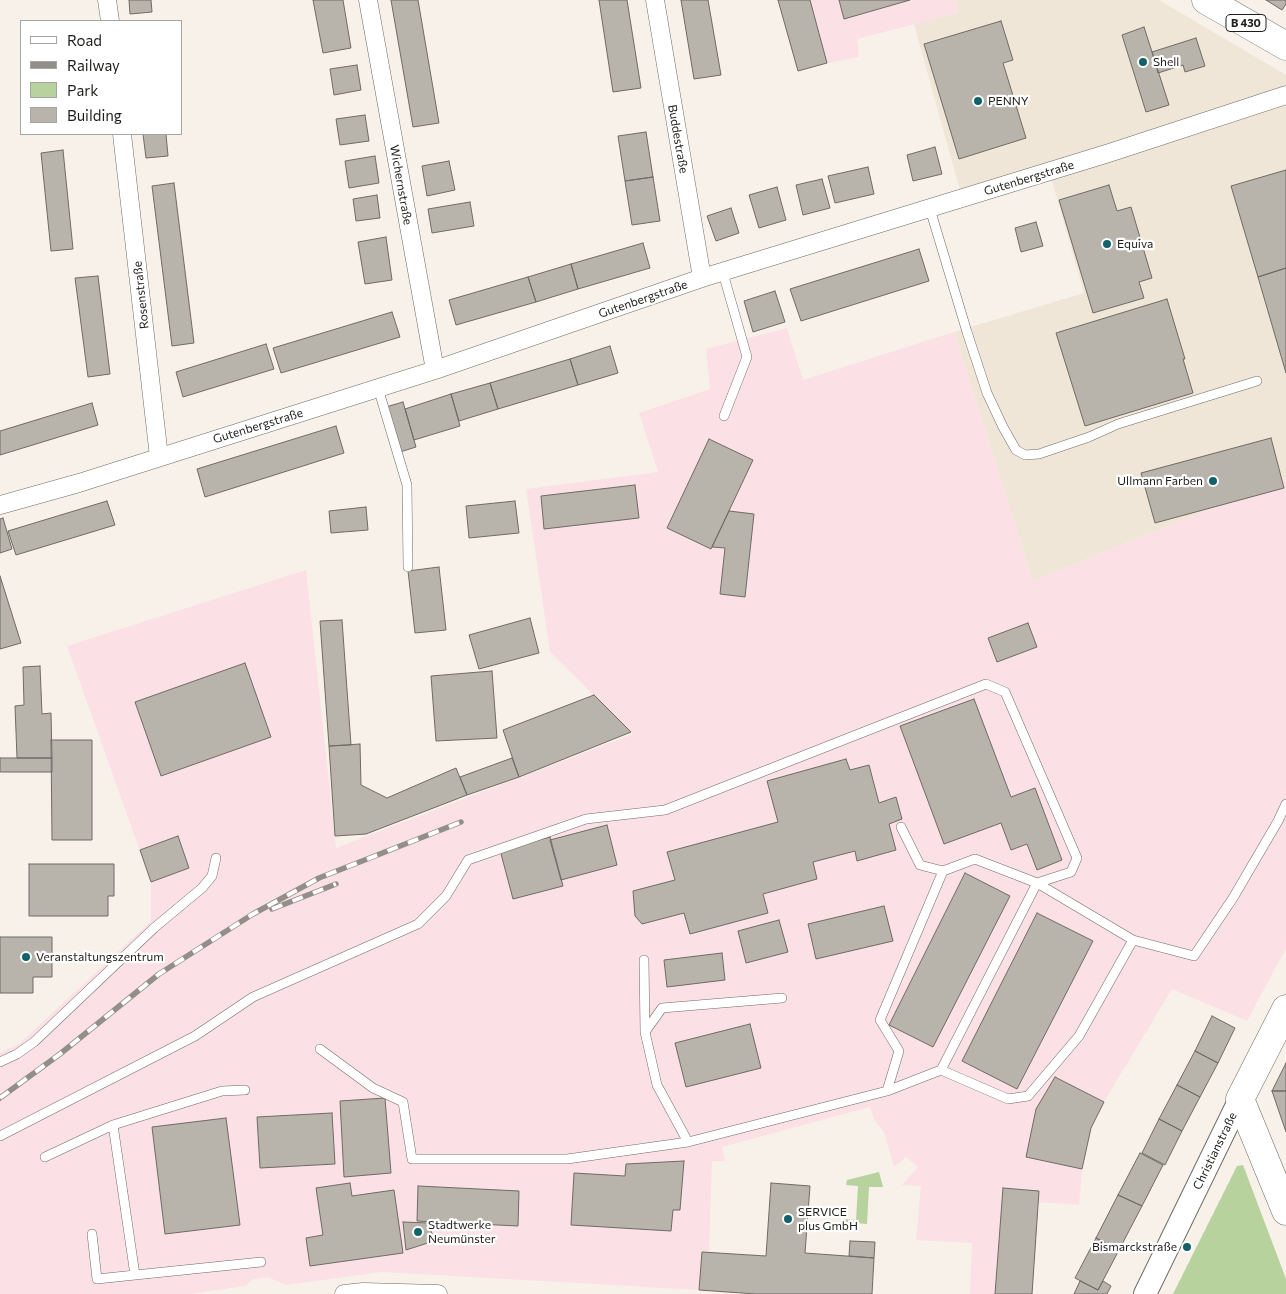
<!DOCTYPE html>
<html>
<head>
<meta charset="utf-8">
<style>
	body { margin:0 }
	#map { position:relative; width:1286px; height:1294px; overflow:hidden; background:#f7f1e9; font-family:Commissioner,sans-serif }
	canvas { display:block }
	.legend { position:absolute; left:20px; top:20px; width:162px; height:115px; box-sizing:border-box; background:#fff; border:1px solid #a5a5a3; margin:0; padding:6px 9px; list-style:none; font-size:15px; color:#1f1d1a }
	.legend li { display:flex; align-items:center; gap:10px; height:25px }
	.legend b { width:25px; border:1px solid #a5a5a3 }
</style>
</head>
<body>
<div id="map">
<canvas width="1286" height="1294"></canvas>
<ul class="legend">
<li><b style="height:6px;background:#fff"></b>Road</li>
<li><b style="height:6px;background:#928e89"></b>Railway</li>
<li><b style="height:14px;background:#b7d29d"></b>Park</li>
<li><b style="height:14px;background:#b8b3ab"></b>Building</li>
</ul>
</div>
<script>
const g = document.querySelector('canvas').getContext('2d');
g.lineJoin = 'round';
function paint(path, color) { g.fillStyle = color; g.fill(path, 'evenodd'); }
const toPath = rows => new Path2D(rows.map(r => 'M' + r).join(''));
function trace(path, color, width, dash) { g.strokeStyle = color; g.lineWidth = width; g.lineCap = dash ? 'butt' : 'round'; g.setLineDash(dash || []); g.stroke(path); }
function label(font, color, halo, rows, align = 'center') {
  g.font = font + ' Commissioner,sans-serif'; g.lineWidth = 4.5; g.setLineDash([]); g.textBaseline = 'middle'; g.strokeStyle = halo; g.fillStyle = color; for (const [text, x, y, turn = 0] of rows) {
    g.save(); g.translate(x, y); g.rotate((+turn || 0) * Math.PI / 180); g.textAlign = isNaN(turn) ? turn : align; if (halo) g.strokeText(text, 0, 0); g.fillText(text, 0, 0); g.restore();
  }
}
const built = toPath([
	[955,0,1159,0,1286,75,1286,478,1033,581,954,332,1084,293,1048,167,961,194,914,24,958,13]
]);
const industrial = toPath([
	[778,0,955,0,958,13,857,39,859,57,827,63,798,71],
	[787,328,803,380,954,332,1033,581,1286,478,1286,948,1247,1021,1172,989,1104,1102,1091,1128,1082,1169,1079,1205,1038,1202,1032,1294,970,1294,972,1243,916,1240,921,1186,902,1185,918,1167,906,1157,894,1167,884,1132,874,1119,870,1107,722,1147,725,1161,712,1161,709,1252,702,1252,699,1290,382,1272,286,1285,268,1277,263,1278,254,1279,245,1286,191,1294,0,1294,0,1053,20,1043,151,921,151,882,67,646,306,570,336,848,633,734,550,652,526,489,658,472,639,413,710,389,706,349]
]);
const green = toPath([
	[1243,1165,1286,1279,1286,1294,1173,1294,1237,1166],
	[879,1172,883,1187,869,1187,867,1224,843,1222,843,1219,856,1220,858,1186,846,1185,847,1180]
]);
const building = toPath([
	[129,0,151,0,152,12,130,14,129,0],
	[313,0,343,0,351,48,323,53,313,0],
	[391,0,418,0,439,123,413,127,391,0],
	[599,0,627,0,641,88,613,92,599,0],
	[681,0,708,0,721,75,694,79,681,0],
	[778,0,810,0,827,63,798,71,778,0],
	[839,0,910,0,844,19,839,0],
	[1266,0,1286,0,1286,4,1282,10,1266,0],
	[1001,21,1013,60,1003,63,1026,138,959,159,924,44,1001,21],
	[1144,27,1169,105,1146,112,1122,35,1144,27],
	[1196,38,1205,66,1185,72,1183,65,1158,73,1152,52,1196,38],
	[357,65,361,90,334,95,330,69,357,65],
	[365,115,369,141,340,145,336,119,365,115],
	[646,132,653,177,625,181,618,136,646,132],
	[143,134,166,134,168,156,146,158,143,134],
	[935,147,942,174,913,181,907,155,935,147],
	[63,150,73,249,51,251,41,153,63,150],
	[375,156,379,183,349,188,345,161,375,156],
	[449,161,455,190,427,196,422,166,449,161],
	[868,167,874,194,835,203,828,176,868,167],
	[1286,170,1286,268,1258,277,1231,186,1286,170],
	[653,177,660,221,632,225,625,181,653,177],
	[822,179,830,208,803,215,796,185,822,179],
	[174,183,194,343,172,346,152,186,174,183],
	[1109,185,1117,211,1131,207,1152,278,1139,282,1144,298,1093,313,1059,200,1109,185],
	[777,187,786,220,759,228,749,195,777,187],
	[377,195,380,218,356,221,353,199,377,195],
	[470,202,474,226,432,233,428,209,470,202],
	[731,208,739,233,716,241,707,216,731,208],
	[1036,222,1043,246,1021,252,1015,228,1036,222],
	[386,237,392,280,365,284,358,242,386,237],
	[643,243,650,268,578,289,571,264,643,243],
	[919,249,929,281,801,321,790,289,919,249],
	[571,264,578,289,536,302,528,277,571,264],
	[1286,268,1286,373,1258,277,1286,268],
	[98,276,110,374,88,377,75,278,98,276],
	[528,277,536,302,456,325,449,300,528,277],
	[775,291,785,322,753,332,744,301,775,291],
	[1167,299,1185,359,1183,359,1193,393,1085,426,1056,333,1167,299],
	[392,312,400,337,281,373,273,348,392,312],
	[266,344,274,369,183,397,176,372,266,344],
	[610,346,618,373,578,385,570,359,610,346],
	[570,359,578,385,498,409,490,383,570,359],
	[490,383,498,409,459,421,451,394,490,383],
	[451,394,460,426,414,440,405,409,451,394],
	[403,402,416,447,400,452,386,407,403,402],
	[92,403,98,425,0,455,0,431,92,403],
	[336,426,344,453,205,497,197,469,336,426],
	[1271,438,1284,488,1155,523,1141,473,1271,438],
	[709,439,753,460,711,549,667,528,709,439],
	[635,485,639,518,544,529,541,496,635,485],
	[107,501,115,525,16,555,8,531,107,501],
	[515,501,519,533,469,538,466,506,515,501],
	[366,507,368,530,331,533,329,511,366,507],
	[729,511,754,514,745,597,720,594,725,548,712,547,729,511],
	[3,518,12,549,0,553,0,519,3,518],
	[439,567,446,630,415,633,408,571,439,567],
	[0,576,21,643,0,649,0,576],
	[530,618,539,653,479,669,469,635,530,618],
	[342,620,351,745,329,746,320,621,342,620],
	[1028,623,1037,647,997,662,988,638,1028,623],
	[245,663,271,737,161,776,135,702,245,663],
	[40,666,42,714,51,713,52,758,17,758,15,706,24,705,23,667,40,666],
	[492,671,497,738,436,741,431,676,492,671],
	[594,695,631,732,519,777,503,730,594,695],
	[974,699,1011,797,1035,788,1062,860,1037,870,1027,844,1011,850,1001,823,944,844,900,726,974,699],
	[51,740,92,740,92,840,52,840,51,740],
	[360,744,361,785,387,798,456,768,467,795,366,834,335,836,329,746,360,744],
	[0,758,52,758,52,772,0,772,0,758],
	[512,758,519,777,467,795,460,777,512,758],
	[846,759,850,770,869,765,879,803,896,797,902,819,889,824,896,850,857,861,855,851,813,862,817,879,763,894,768,913,690,934,684,913,642,924,635,916,633,891,675,880,667,852,778,822,767,781,846,759],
	[607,825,617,865,561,880,550,840,607,825],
	[178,836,189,868,151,882,140,850,178,836],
	[550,837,563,886,513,899,500,850,550,837],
	[29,864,114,864,114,896,108,896,108,916,29,916,29,864],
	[965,873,1010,896,933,1047,889,1025,965,873],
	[884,906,893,941,816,959,808,924,884,906],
	[1037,913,1093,941,1017,1089,962,1061,1037,913],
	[779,920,788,952,746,963,738,931,779,920],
	[0,937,52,937,52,977,33,977,33,993,0,993,0,937],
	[722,953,725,980,667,987,664,960,722,953],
	[1212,1016,1235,1028,1218,1063,1195,1051,1212,1016],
	[750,1024,761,1068,686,1087,675,1043,750,1024],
	[1195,1051,1218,1063,1200,1097,1177,1085,1195,1051],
	[1286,1063,1286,1091,1272,1091,1286,1063],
	[1055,1077,1104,1102,1091,1128,1082,1169,1026,1157,1036,1109,1055,1077],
	[1177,1085,1200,1097,1182,1131,1159,1119,1177,1085],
	[1272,1091,1286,1091,1286,1132,1272,1091],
	[385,1098,391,1173,344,1177,340,1101,385,1098],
	[332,1113,335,1164,260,1168,257,1117,332,1113],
	[226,1118,240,1225,165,1234,152,1127,226,1118],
	[1159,1119,1182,1131,1165,1165,1142,1153,1159,1119],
	[1140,1153,1163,1165,1142,1206,1118,1195,1140,1153],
	[684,1161,680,1210,673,1210,671,1231,571,1225,574,1173,625,1176,626,1164,684,1161],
	[350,1183,352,1196,394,1190,403,1253,310,1266,306,1238,323,1235,316,1188,350,1183],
	[771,1183,810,1186,805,1253,874,1258,872,1294,756,1294,699,1290,702,1252,766,1256,771,1183],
	[418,1186,519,1191,518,1226,417,1221,418,1186],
	[1003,1188,1039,1191,1032,1294,995,1294,1003,1188],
	[1118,1195,1142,1206,1119,1250,1096,1238,1118,1195],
	[403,1222,429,1223,434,1241,406,1250,403,1222],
	[1096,1238,1119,1250,1098,1290,1075,1278,1096,1238],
	[850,1241,875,1242,874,1258,849,1256,850,1241],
	[1080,1281,1098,1290,1103,1281,1111,1286,1107,1294,1074,1294,1080,1281]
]);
const service = toPath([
	[930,209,967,332,987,393,1003,427,1016,450,1025,455,1039,454,1089,437,1118,424,1257,381],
	[723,273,747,357,724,416],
	[378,388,407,485,408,567],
	[901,827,920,865,943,871],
	[645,1032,662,1008,782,998],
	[320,1049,373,1088,403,1102,412,1159,567,1159,688,1142,657,1085,645,1032,644,960],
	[0,1062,17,1054,34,1042,154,928,202,888,212,876,216,858],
	[941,1070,1008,1099,1028,1096,1079,1036,1133,940],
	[245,1090,222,1091,113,1125,135,1275,261,1262],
	[887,1091,941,1070,1037,883,1133,940,1194,956,1233,898,1278,821,1286,804],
	[0,1136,195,1036,253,997,418,924,446,896,468,860,586,819,665,810,986,684,1005,692,1077,858,1071,872,1037,883,975,859,943,871,880,1020,899,1051,887,1091,688,1142],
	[45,1157,113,1125],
	[92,1234,97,1279,135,1275]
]);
const minor = toPath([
	[107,0,110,21],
	[368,0,435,370],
	[655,0,702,278],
	[122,134,159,457],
	[0,505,79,483,435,370,702,278,1109,153,1286,95],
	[344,1294,363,1292,438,1294]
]);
const tertiary = toPath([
	[1145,1294,1240,1099]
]);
const primary = toPath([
	[1206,0,1286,46],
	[1286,1009,1240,1099,1286,1211]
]);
const rail = toPath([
	[272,909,336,884],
	[0,1098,60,1054,159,974,253,914,319,878,461,822]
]);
const markers = [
	[1143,62,5,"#126269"],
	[978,101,5,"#126269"],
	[1107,244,5,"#126269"],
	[1213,481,5,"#126269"],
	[26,957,5,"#126269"],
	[788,1219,5,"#126269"],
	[418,1232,5,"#126269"],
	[1187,1247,5,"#126269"]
];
const shields = [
	[1246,23,40]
];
const shieldNames = [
	["B 430",1246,23]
];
const poiNames = [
	["Shell",1153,62],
	["PENNY",988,101],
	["Equiva",1117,244],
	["Ullmann Farben",1203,481,"right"],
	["Veranstaltungszentrum",36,957],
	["SERVICE",798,1212],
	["plus GmbH",798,1226],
	["Stadtwerke",428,1225],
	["Neumünster",428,1239],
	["Bismarckstraße",1177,1247,"right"]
];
const streetNames = [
	["Buddestraße",678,139,80],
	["Gutenbergstraße",1029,178,-17],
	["Wichernstraße",401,185,80],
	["Rosenstraße",141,295,-96],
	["Gutenbergstraße",643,299,-19],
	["Gutenbergstraße",258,426,-17],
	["Christianstraße",1215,1151,-64]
];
paint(built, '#f0e6d7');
paint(industrial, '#fbe0e6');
paint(green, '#b7d29d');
paint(building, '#b8b3ab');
trace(building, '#6f6b64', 1);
trace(service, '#6f6b64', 10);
trace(minor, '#6f6b64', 19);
trace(tertiary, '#6f6b64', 24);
trace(primary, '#6f6b64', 29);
trace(service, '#fff', 9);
trace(minor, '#fff', 18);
trace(tertiary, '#fff', 22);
trace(primary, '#fff', 28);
trace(rail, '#928e89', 5.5);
trace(rail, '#fff', 4, [11]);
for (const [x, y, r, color] of markers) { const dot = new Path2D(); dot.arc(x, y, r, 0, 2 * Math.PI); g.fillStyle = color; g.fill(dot); trace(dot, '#fff', 2); }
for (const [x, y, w] of shields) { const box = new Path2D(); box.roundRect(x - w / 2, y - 8.5, w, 17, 4); g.fillStyle = '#fff'; g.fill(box); trace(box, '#1f1d1a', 1); }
label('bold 11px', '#1f1d1a', null, shieldNames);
label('12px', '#1f1d1a', '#fff', poiNames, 'left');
label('12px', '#1f1d1a', '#fff', streetNames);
</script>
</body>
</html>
